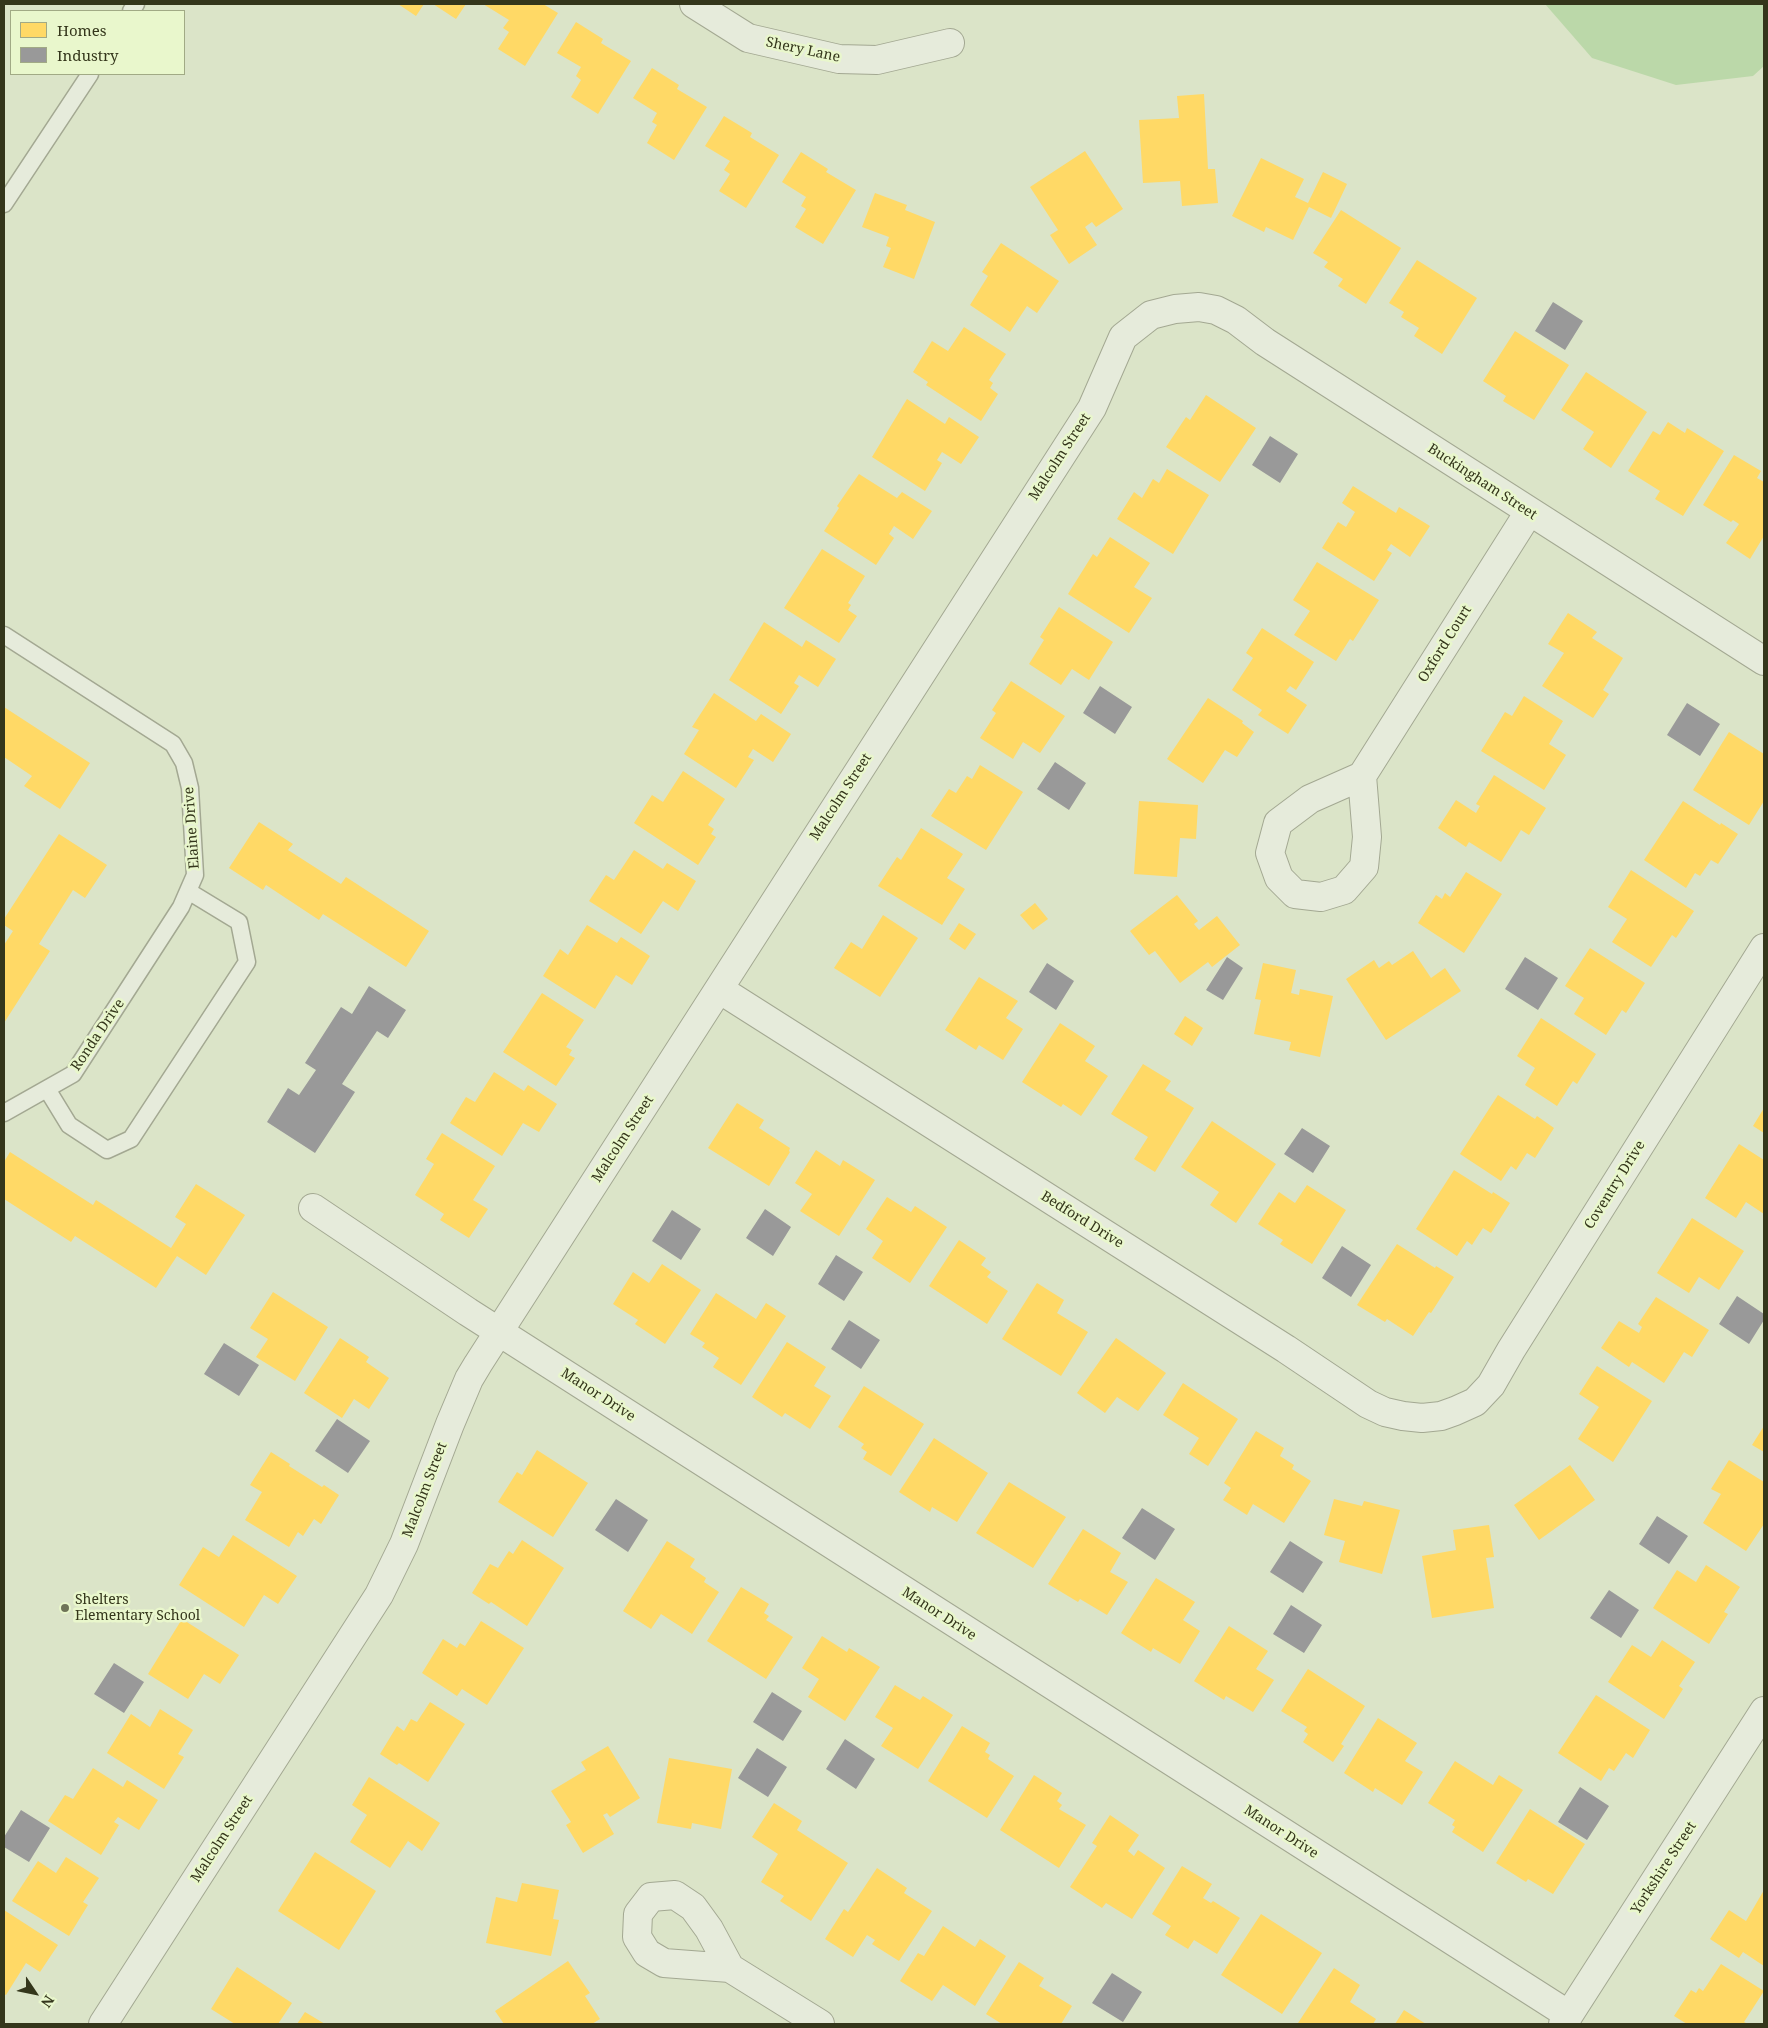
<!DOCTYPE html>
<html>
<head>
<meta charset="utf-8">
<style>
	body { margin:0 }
	#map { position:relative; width:1768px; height:2028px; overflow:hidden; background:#dbe4c8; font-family:"Noto Serif",serif }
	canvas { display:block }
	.frame { position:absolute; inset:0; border:5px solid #34361b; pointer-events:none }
	.legend { position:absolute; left:10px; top:10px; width:175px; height:65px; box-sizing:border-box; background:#e9f7cc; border:1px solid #a1aa85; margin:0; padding:6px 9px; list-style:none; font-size:15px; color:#34361b }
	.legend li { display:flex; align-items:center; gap:10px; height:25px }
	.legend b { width:25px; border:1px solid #a1aa85 }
	.north { position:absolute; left:10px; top:1968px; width:50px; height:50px; -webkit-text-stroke:4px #e9f7cc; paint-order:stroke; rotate:124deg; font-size:14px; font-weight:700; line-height:20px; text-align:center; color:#34361b }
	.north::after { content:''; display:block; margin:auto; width:18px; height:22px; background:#34361b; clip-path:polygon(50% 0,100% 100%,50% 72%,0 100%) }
</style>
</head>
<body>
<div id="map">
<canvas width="1768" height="2028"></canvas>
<div class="frame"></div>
<ul class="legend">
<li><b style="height:14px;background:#ffd966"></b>Homes</li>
<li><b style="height:14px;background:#999"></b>Industry</li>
</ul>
<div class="north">N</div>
</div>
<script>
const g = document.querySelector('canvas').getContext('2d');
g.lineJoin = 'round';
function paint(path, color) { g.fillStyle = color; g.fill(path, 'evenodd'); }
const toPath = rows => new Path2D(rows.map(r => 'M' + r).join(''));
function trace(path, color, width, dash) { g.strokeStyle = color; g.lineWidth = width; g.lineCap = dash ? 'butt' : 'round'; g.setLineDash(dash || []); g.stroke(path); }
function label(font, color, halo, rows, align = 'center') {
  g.font = font + ' "Noto Serif",serif'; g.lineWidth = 5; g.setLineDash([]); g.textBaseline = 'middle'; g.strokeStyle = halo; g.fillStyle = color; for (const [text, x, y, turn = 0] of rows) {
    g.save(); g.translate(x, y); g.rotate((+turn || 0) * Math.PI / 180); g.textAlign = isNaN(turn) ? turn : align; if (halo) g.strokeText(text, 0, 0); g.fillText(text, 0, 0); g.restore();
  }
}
const green = toPath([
	[1545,4,1764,4,1764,66,1753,76,1676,85,1592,58]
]);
const homes = toPath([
	[398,4,424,4,416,16],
	[433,4,466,4,456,19],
	[483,4,543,4,558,13,525,66,498,49,509,32,503,28,509,20],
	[576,22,603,39,601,43,631,61,598,114,571,97,581,80,576,76,581,67,557,53],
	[652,68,679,85,677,89,707,107,674,160,647,143,657,125,652,122,657,113,633,98],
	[1204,94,1208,169,1215,169,1218,203,1182,206,1180,181,1143,183,1139,120,1179,118,1177,96],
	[724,116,752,133,750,137,779,155,746,208,719,191,730,174,724,170,730,161,705,146],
	[1085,151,1123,209,1096,227,1092,222,1085,227,1097,245,1069,264,1050,235,1058,230,1030,187],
	[801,152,828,169,826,172,856,190,823,244,795,227,806,209,801,206,806,197,782,182],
	[1261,158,1304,179,1295,197,1308,203,1323,172,1347,184,1331,218,1309,207,1293,240,1266,227,1264,232,1232,216],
	[875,193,907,205,905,210,935,222,914,279,883,267,891,248,886,246,889,237,862,227],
	[1341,210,1401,248,1366,304,1338,286,1343,279,1324,267,1328,262,1313,253],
	[1001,243,1059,281,1037,313,1027,306,1010,332,970,305,988,276,982,272],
	[1417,260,1477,298,1442,354,1414,336,1419,328,1401,317,1404,312,1389,303],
	[964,327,1006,354,989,380,993,383,990,388,998,394,981,421,926,385,928,382,913,372,932,341,948,351],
	[1515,331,1569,365,1534,420,1503,401,1506,396,1483,381],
	[1586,372,1647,412,1611,468,1583,449,1594,432,1561,410],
	[1206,395,1256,428,1220,482,1166,447,1186,417,1190,420],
	[907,399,945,424,949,417,979,437,961,464,942,452,937,460,942,463,925,491,872,457],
	[1668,422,1685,433,1687,428,1724,451,1683,516,1655,499,1660,491,1628,471,1653,431,1660,435],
	[1734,455,1761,471,1757,478,1764,482,1764,536,1750,559,1726,543,1739,524,1733,520,1731,522,1703,505],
	[1167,469,1209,495,1173,554,1117,519,1134,492,1142,498,1153,479,1159,483],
	[859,474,897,498,902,492,932,511,913,539,894,526,889,534,894,538,876,565,824,531,839,508,837,506],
	[1353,486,1396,513,1399,507,1430,526,1410,557,1391,544,1387,550,1392,553,1374,581,1322,548,1338,522,1346,527,1355,512,1342,503],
	[1110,537,1150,563,1134,587,1152,598,1129,633,1068,594,1093,554,1097,557],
	[822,549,865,576,848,603,851,605,848,610,857,616,839,643,784,608],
	[1317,562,1379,600,1353,641,1350,639,1336,661,1294,635,1310,611,1293,600],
	[1059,607,1113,642,1089,680,1072,669,1061,685,1029,664,1044,640,1040,637],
	[1568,613,1597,632,1592,638,1623,658,1603,690,1609,694,1593,718,1542,686,1564,653,1548,644],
	[764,622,802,647,806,640,836,659,818,687,799,675,794,683,799,686,781,714,729,680],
	[1262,628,1314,662,1296,690,1290,686,1286,691,1307,705,1288,734,1258,715,1262,710,1232,690,1253,658,1246,653],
	[1011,681,1065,716,1040,753,1023,742,1013,759,980,738,996,713,992,710],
	[714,693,756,721,761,714,791,734,773,762,753,749,748,757,754,760,736,788,684,754,699,730,692,727],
	[1524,696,1563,721,1549,744,1566,755,1544,790,1481,751,1505,712,1512,716],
	[1208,698,1243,721,1242,723,1254,732,1237,757,1225,750,1203,783,1167,759],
	[4,707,90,763,60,809,24,786,32,776,4,757],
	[1729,732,1764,754,1764,801,1749,825,1693,790],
	[980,765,1023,792,986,850,931,816,949,789,956,793,967,776,972,779],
	[683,771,725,799,708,825,714,829,711,834,716,837,698,865,634,823,652,795,663,802],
	[1494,775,1546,808,1529,835,1521,830,1501,862,1469,842,1466,847,1438,828,1456,800,1476,813,1480,806,1476,804],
	[1139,801,1198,805,1196,839,1180,838,1177,877,1134,874],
	[1683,801,1720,825,1721,823,1738,834,1718,864,1711,860,1700,876,1695,873,1686,888,1644,860],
	[259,822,293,844,288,850,341,884,346,877,429,931,406,967,323,914,319,920,266,885,263,890,229,868],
	[921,828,963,854,947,878,965,889,942,925,878,886,897,857,901,860],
	[59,834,107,865,85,898,73,890,39,944,50,951,4,1023,4,945,13,931,4,925,4,919],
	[634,850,663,869,667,863,696,881,678,911,663,901,641,934,589,901,606,875,614,880],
	[1631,870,1694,911,1676,938,1672,935,1651,967,1612,942,1627,919,1608,907],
	[1466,872,1502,894,1464,953,1418,923,1436,895,1442,899,1445,893,1450,897],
	[1177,895,1198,921,1194,924,1199,930,1217,916,1240,945,1212,967,1208,962,1180,983,1155,951,1149,955,1130,931],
	[1035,903,1048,919,1033,930,1020,915],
	[883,915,918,938,880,997,834,968,851,942,862,949],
	[959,923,976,934,965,950,949,939],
	[587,925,617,943,621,937,650,956,632,985,616,975,595,1009,543,976,560,949,568,955],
	[1590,948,1645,983,1626,1013,1622,1010,1606,1035,1574,1014,1584,998,1565,986],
	[1413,951,1431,978,1445,968,1461,991,1386,1040,1346,979,1374,960,1379,968,1389,961,1392,965],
	[1263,963,1296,970,1291,993,1299,995,1300,989,1333,996,1320,1057,1289,1050,1291,1042,1254,1034,1261,1000,1255,999],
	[979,977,1018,1001,1006,1018,1023,1029,1003,1060,979,1045,976,1050,945,1030],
	[542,993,584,1020,566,1047,572,1050,569,1055,575,1058,556,1086,503,1052],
	[1185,1016,1203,1028,1192,1046,1174,1034],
	[1541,1018,1596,1054,1577,1084,1573,1081,1557,1106,1525,1085,1535,1068,1517,1056],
	[1060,1023,1095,1046,1085,1061,1108,1076,1081,1116,1063,1104,1061,1107,1022,1082],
	[1143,1064,1171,1081,1165,1090,1194,1108,1155,1172,1134,1159,1148,1137,1111,1114],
	[494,1072,524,1091,528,1085,557,1104,539,1132,523,1123,502,1156,450,1123,466,1097,475,1102],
	[1498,1095,1535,1119,1537,1116,1554,1128,1535,1158,1527,1153,1516,1170,1511,1166,1501,1181,1460,1154],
	[737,1103,764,1120,759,1128,790,1148,789,1151,790,1152,769,1186,708,1148],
	[1764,1108,1764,1133,1753,1126],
	[1212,1121,1276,1164,1236,1223,1210,1205,1219,1192,1181,1167],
	[442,1133,495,1166,473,1200,488,1209,469,1238,440,1220,444,1214,415,1195,434,1164,426,1159],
	[1739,1144,1764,1160,1764,1214,1746,1202,1736,1218,1705,1198],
	[816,1150,840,1166,843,1160,875,1180,839,1236,800,1211,812,1194,795,1183],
	[10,1152,93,1205,96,1200,171,1248,186,1224,175,1217,196,1184,245,1215,206,1275,177,1256,156,1288,75,1236,71,1242,4,1199,4,1162],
	[1454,1170,1492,1194,1493,1192,1510,1203,1491,1233,1483,1228,1472,1245,1467,1241,1457,1256,1416,1229],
	[1307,1185,1346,1210,1312,1264,1280,1244,1283,1240,1258,1224,1279,1192,1295,1203],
	[887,1197,911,1212,915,1206,947,1227,910,1283,872,1258,883,1241,866,1229],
	[1692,1218,1744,1251,1719,1290,1699,1277,1689,1293,1657,1273],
	[959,1240,986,1258,981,1265,991,1272,987,1277,1008,1291,987,1324,929,1286],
	[1397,1244,1435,1268,1436,1266,1454,1277,1431,1313,1429,1312,1413,1336,1387,1319,1385,1322,1357,1305],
	[662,1264,701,1290,665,1344,635,1324,638,1320,613,1304,633,1272,649,1283],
	[1037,1283,1064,1300,1057,1313,1088,1332,1061,1376,1002,1339],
	[273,1292,328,1327,295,1381,256,1357,268,1339,250,1328],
	[716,1293,756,1319,766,1303,786,1316,741,1385,713,1367,719,1358,702,1347,705,1343,690,1334],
	[1656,1297,1709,1330,1692,1357,1684,1352,1664,1383,1632,1362,1629,1367,1601,1348,1619,1321,1639,1333,1642,1327,1638,1324],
	[340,1338,369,1357,366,1362,389,1378,369,1409,354,1399,342,1418,304,1393],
	[1116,1338,1166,1373,1138,1411,1117,1397,1105,1413,1077,1393],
	[787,1342,826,1367,814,1386,831,1396,810,1429,785,1413,782,1417,752,1397],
	[1597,1366,1652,1401,1613,1462,1578,1439,1599,1407,1579,1394],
	[1183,1383,1238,1419,1208,1466,1189,1454,1199,1438,1163,1415],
	[864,1386,924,1424,891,1476,863,1459,867,1452,861,1448,864,1444,838,1427],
	[1764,1426,1764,1452,1752,1445],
	[1256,1431,1284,1448,1280,1456,1294,1465,1292,1469,1311,1481,1284,1523,1253,1504,1247,1515,1223,1500,1231,1488,1224,1483],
	[934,1438,988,1473,957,1522,932,1507,930,1512,899,1492],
	[537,1450,588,1483,553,1537,498,1502,517,1472,522,1475],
	[271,1452,290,1464,289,1466,322,1487,324,1485,339,1495,321,1524,314,1519,303,1536,298,1532,289,1547,245,1520,262,1492,250,1485],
	[1729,1460,1764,1482,1764,1524,1746,1551,1703,1523,1721,1494,1711,1489],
	[1570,1465,1595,1500,1539,1540,1514,1505],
	[1009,1482,1066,1517,1033,1568,976,1533],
	[1334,1499,1362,1506,1364,1501,1400,1510,1382,1574,1339,1562,1345,1541,1324,1535],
	[1489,1525,1494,1557,1486,1558,1494,1608,1432,1618,1422,1556,1456,1550,1453,1530],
	[1083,1529,1121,1553,1110,1572,1128,1582,1107,1615,1080,1599,1078,1602,1048,1584],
	[233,1535,297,1576,278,1604,264,1595,244,1627,179,1585,203,1547,219,1557],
	[522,1540,564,1568,527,1626,491,1602,489,1604,472,1593,490,1564,498,1568,509,1551,513,1554],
	[667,1541,695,1559,690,1567,706,1578,704,1582,719,1592,692,1634,661,1614,651,1629,623,1611],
	[1706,1565,1740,1587,1724,1612,1728,1614,1709,1644,1653,1608,1677,1570,1696,1582],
	[1156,1578,1195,1602,1183,1620,1200,1631,1180,1664,1153,1648,1151,1652,1121,1633],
	[741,1587,769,1604,764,1613,769,1616,766,1620,793,1637,766,1679,707,1641],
	[182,1619,239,1655,220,1684,204,1674,188,1699,148,1674],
	[481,1621,524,1648,487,1705,462,1689,457,1696,422,1673,443,1639,457,1648,460,1643,465,1646],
	[1229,1626,1268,1651,1256,1669,1274,1680,1253,1712,1226,1696,1224,1700,1194,1681],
	[822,1636,847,1652,849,1648,880,1667,845,1721,808,1697,819,1679,802,1668],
	[1662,1640,1695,1662,1679,1686,1683,1689,1664,1719,1608,1682,1632,1645,1651,1657],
	[1308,1669,1365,1706,1341,1744,1344,1746,1333,1762,1303,1742,1308,1734,1304,1731,1307,1727,1281,1711],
	[895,1685,920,1700,923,1696,953,1715,918,1769,881,1746,893,1728,875,1717],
	[1596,1695,1650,1730,1633,1758,1626,1753,1614,1771,1609,1768,1601,1781,1558,1753],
	[430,1702,465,1724,428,1782,399,1763,397,1765,380,1754,397,1726,404,1731,411,1719,417,1722],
	[160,1709,193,1730,178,1754,184,1757,164,1789,107,1753,131,1714,150,1727],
	[1378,1718,1417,1743,1405,1761,1423,1772,1402,1805,1375,1788,1373,1792,1344,1773],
	[962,1726,990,1743,985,1752,990,1755,988,1759,1014,1776,987,1818,928,1781],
	[608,1746,640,1798,610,1817,607,1813,603,1815,614,1834,583,1853,566,1825,571,1822,551,1791,586,1770,581,1762],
	[669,1758,732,1769,721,1829,692,1823,691,1829,657,1823],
	[1455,1761,1493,1785,1499,1775,1523,1790,1483,1852,1452,1832,1455,1827,1452,1825,1455,1820,1428,1803],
	[93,1768,123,1787,127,1780,158,1800,139,1830,118,1817,114,1822,119,1825,101,1855,48,1821,65,1795,73,1799],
	[1034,1775,1062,1793,1057,1801,1062,1805,1059,1809,1086,1825,1059,1868,1000,1830],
	[369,1777,440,1823,422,1851,408,1841,390,1868,350,1842,367,1815,352,1805],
	[774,1803,802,1821,797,1830,848,1863,811,1921,780,1901,784,1896,761,1882,778,1854,752,1837],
	[1530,1809,1585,1844,1553,1894,1528,1879,1526,1882,1496,1863],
	[1110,1815,1139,1835,1128,1851,1134,1856,1138,1850,1165,1868,1132,1919,1106,1903,1102,1908,1070,1887,1097,1846,1092,1843],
	[315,1852,376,1891,339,1950,278,1911],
	[66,1857,99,1878,83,1902,88,1905,69,1936,12,1901,38,1861,56,1873],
	[1182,1866,1212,1884,1203,1898,1211,1903,1213,1901,1240,1918,1217,1954,1194,1940,1188,1949,1165,1935,1171,1926,1152,1914],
	[877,1868,907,1888,904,1893,932,1911,899,1961,872,1944,875,1940,867,1935,853,1957,825,1939,844,1909,848,1912],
	[522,1883,559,1890,553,1919,559,1920,551,1956,486,1943,496,1897,517,1902],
	[1764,1890,1764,1966,1743,1952,1739,1958,1710,1939,1729,1910,1746,1921],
	[4,1910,58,1945,40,1972,26,1963,6,1995,4,1994],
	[1261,1914,1322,1953,1282,2014,1221,1975],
	[943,1926,975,1947,980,1939,1006,1956,975,2006,943,1985,932,2001,900,1981,918,1953,924,1956],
	[568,1961,590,1993,585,1996,600,2019,592,2024,504,2024,495,2011],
	[1019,1962,1044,1978,1039,1986,1072,2006,1061,2024,1002,2024,986,2014],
	[1721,1964,1764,1991,1744,2022,1748,2024,1687,2024,1674,2016,1691,1990,1696,1993,1699,1988,1703,1991],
	[237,1967,292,2003,278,2024,235,2024,211,2009],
	[1334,1968,1360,1985,1350,2002,1376,2019,1373,2024,1301,2024,1298,2023],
	[1404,2010,1426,2024,1395,2024],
	[305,2012,325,2024,297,2024]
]);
const industry = toPath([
	[1553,302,1583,321,1565,350,1535,331],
	[1270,436,1298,454,1280,483,1252,465],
	[1100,686,1132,707,1115,734,1083,713],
	[1687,703,1720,724,1700,756,1667,735],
	[1055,762,1086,783,1069,810,1037,789],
	[1227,957,1243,968,1223,1000,1206,990],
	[1525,957,1558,978,1538,1010,1505,989],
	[1047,963,1074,981,1056,1010,1029,992],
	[369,986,406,1010,388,1038,377,1031,342,1084,355,1092,315,1153,267,1122,288,1088,299,1095,316,1070,305,1063,341,1007,352,1014],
	[1302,1128,1330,1146,1313,1173,1284,1154],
	[765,1209,791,1227,773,1256,746,1238],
	[672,1210,701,1229,681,1260,652,1241],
	[1342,1246,1371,1265,1351,1297,1322,1278],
	[836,1255,863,1272,844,1301,818,1284],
	[1737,1296,1764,1314,1764,1320,1749,1344,1719,1324],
	[849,1320,880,1340,861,1369,831,1349],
	[224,1343,259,1365,239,1396,204,1374],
	[337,1419,370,1441,348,1473,315,1451],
	[616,1499,648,1520,628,1552,595,1530],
	[1142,1508,1175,1529,1155,1560,1122,1538],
	[1657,1516,1688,1536,1669,1564,1639,1544],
	[1290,1541,1323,1562,1303,1593,1270,1572],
	[1609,1590,1639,1610,1621,1638,1590,1618],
	[1291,1605,1322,1625,1304,1653,1273,1634],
	[114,1663,144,1682,124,1713,94,1694],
	[772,1692,802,1711,783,1741,753,1722],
	[845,1739,875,1759,856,1789,826,1769],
	[757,1748,787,1767,768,1797,738,1778],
	[1580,1787,1609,1806,1587,1840,1558,1822],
	[21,1810,50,1828,29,1862,4,1847,4,1837],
	[1112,1973,1142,1992,1123,2022,1092,2003]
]);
const service = toPath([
	[131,11,136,4],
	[4,204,90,74],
	[4,635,173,744,184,763,190,788,195,875,181,907,73,1074,4,1113],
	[47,1089,69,1125,107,1150,131,1139,247,962,239,922,188,891]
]);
const minor = toPath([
	[694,4,748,38,839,59,877,60,950,43],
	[1362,776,1367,837,1364,867,1344,890,1321,897,1295,894,1279,878,1270,853,1278,823,1310,799,1362,776,1529,512],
	[719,989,1286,1349,1368,1404,1385,1412,1403,1416,1422,1418,1441,1416,1455,1411,1475,1402,1491,1385,1511,1350,1764,948],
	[313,1208,468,1312,1569,2015],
	[730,1968,664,1963,647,1953,637,1937,638,1914,651,1897,675,1895,693,1907,709,1929,730,1968,820,2024],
	[103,2024,379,1595,404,1544,450,1424,469,1379,478,1364,1092,408,1123,337,1151,315,1175,309,1199,307,1216,310,1236,320,1265,342,1764,661],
	[1563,2024,1764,1711]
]);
const markers = [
	[65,1608,5,"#6e7358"]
];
const streetNames = [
	["Shery Lane",803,50,12],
	["Malcolm Street",1060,457,-57],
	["Buckingham Street",1482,482,33],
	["Oxford Court",1445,644,-58],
	["Malcolm Street",841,797,-57],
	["Elaine Drive",192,828,-94],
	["Ronda Drive",98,1035,-56],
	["Malcolm Street",623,1139,-57],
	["Coventry Drive",1615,1185,-58],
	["Bedford Drive",1082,1220,32],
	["Manor Drive",598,1395,33],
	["Malcolm Street",425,1490,-69],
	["Manor Drive",939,1614,33],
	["Manor Drive",1281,1832,33],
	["Malcolm Street",222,1839,-57],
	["Yorkshire Street",1664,1868,-57]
];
const poiNames = [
	["Shelters",75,1600],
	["Elementary School",75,1616]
];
paint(green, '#bbd8a9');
paint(homes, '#ffd966');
paint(industry, '#999');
trace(service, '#a3a892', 19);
trace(minor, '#a3a892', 30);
trace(service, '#e6ebdb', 16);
trace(minor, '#e6ebdb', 28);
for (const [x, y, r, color] of markers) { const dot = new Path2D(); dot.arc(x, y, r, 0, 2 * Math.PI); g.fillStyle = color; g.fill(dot); trace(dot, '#e9f7cc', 2); }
label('14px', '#34361b', '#e9f7cc', streetNames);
label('14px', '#34361b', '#e9f7cc', poiNames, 'left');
</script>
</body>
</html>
